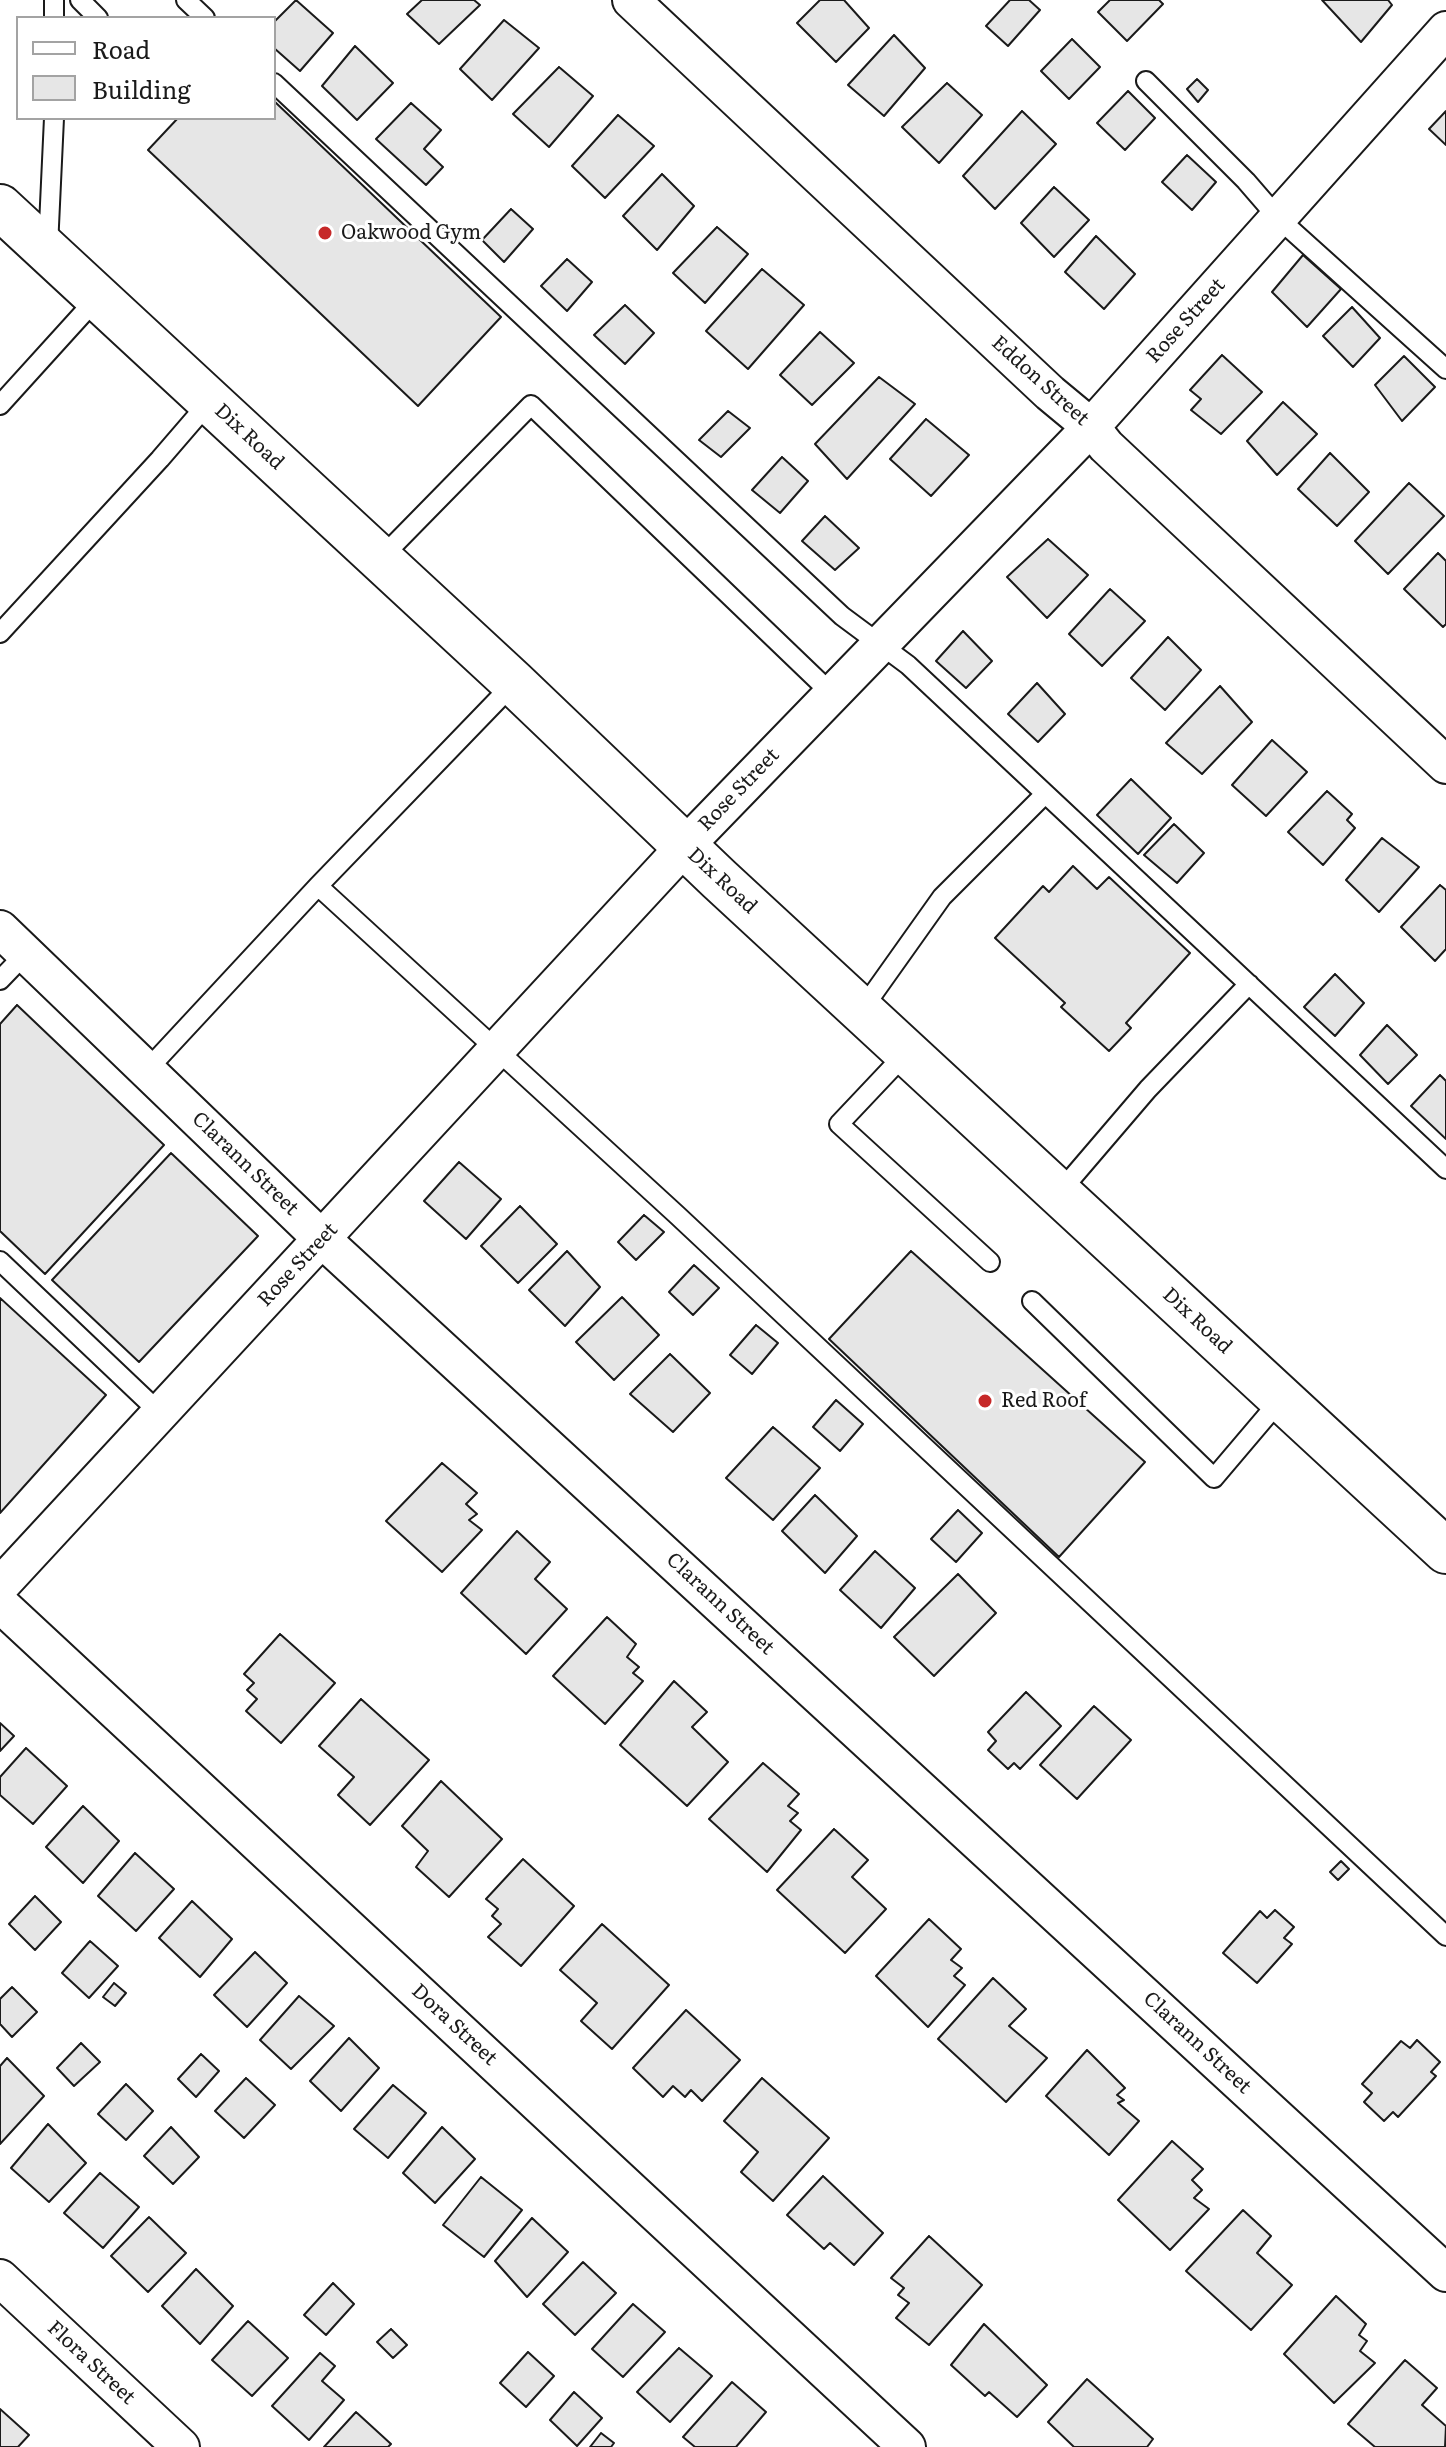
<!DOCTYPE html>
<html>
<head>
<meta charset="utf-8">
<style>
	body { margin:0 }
	#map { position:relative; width:1446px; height:2447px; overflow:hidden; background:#fff; font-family:Literata,serif }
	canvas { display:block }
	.legend { position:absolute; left:16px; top:16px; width:260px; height:104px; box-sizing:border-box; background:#fff; border:2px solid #a3a3a3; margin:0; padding:10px 14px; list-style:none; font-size:24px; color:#1a1a1a }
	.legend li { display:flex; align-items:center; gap:16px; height:40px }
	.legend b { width:40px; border:2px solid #a3a3a3 }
</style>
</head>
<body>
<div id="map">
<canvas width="1446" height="2447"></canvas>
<ul class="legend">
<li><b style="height:10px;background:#fff"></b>Road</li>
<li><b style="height:22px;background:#e6e6e6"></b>Building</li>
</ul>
</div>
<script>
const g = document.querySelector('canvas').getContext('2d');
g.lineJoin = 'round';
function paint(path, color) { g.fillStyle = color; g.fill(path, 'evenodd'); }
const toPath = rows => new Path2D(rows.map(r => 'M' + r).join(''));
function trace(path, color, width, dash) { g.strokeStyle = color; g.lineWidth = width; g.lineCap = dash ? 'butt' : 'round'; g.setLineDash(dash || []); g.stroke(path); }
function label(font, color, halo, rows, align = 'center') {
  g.font = font + ' Literata,serif'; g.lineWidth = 6; g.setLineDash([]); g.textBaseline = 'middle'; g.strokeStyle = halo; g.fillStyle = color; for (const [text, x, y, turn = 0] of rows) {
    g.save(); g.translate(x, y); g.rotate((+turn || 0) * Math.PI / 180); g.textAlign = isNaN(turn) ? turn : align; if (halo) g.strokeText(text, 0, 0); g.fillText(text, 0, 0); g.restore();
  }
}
const building = toPath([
	[296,0,333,33,300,71,274,48,274,22,296,0],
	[422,0,474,0,480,5,439,44,407,14,422,0],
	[820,0,844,0,869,28,836,62,797,23,820,0],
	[1010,0,1029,0,1040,10,1008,46,986,26,1010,0],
	[1110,0,1159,0,1163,4,1127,41,1098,12,1110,0],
	[1322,0,1388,0,1392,5,1361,42,1322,0],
	[504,20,539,48,492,100,460,69,504,20],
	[894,35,925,68,884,116,848,85,894,35],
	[1072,39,1100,67,1069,99,1041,71,1072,39],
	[355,46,393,83,357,120,322,86,355,46],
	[559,67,593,96,549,147,513,114,559,67],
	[1197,79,1208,90,1198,102,1187,89,1197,79],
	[947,83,982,115,939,163,902,127,947,83],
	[1128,91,1155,118,1125,150,1097,123,1128,91],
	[274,101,501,317,418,406,148,150,178,118,274,118,274,101],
	[411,103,441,130,424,149,443,167,426,185,376,139,411,103],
	[1022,111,1056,144,995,209,963,176,1022,111],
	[1446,111,1446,145,1429,129,1446,111],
	[618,115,654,146,605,198,572,166,618,115],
	[1187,155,1216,182,1192,210,1162,182,1187,155],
	[662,174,694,206,657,250,623,216,662,174],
	[1054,187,1089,220,1054,257,1021,223,1054,187],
	[511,209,533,229,504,262,482,240,511,209],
	[717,227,748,254,705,303,673,273,717,227],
	[1096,236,1135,274,1104,309,1065,272,1096,236],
	[1303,255,1341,289,1307,327,1272,292,1303,255],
	[567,259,592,282,567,311,541,286,567,259],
	[762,269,804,305,748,369,706,331,762,269],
	[625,305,654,333,625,364,594,335,625,305],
	[1352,307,1380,338,1353,367,1323,336,1352,307],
	[820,332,854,363,812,405,780,375,820,332],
	[1222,355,1262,392,1221,434,1191,410,1201,399,1190,390,1222,355],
	[1404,356,1435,387,1402,421,1375,385,1404,356],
	[879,377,915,404,847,479,815,444,879,377],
	[1283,402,1317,434,1277,475,1247,441,1283,402],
	[728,411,750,428,721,457,699,440,728,411],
	[926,419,969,455,931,496,890,459,926,419],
	[1330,453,1369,492,1337,526,1298,489,1330,453],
	[782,457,808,481,780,513,752,490,782,457],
	[1409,483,1444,516,1388,574,1355,541,1409,483],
	[825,516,859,548,835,570,802,541,825,516],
	[1048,539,1088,575,1047,618,1007,577,1048,539],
	[1438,553,1446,561,1446,624,1443,627,1404,589,1438,553],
	[1110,589,1145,621,1102,666,1069,634,1110,589],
	[963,631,992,661,966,688,936,661,963,631],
	[1168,637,1201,670,1165,710,1131,678,1168,637],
	[1037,683,1065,714,1038,742,1008,714,1037,683],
	[1220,686,1252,722,1202,774,1166,743,1220,686],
	[1272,740,1307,772,1266,816,1232,785,1272,740],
	[1131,779,1171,818,1138,854,1097,815,1131,779],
	[1327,791,1352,814,1347,820,1355,828,1323,865,1288,832,1327,791],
	[1174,824,1204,853,1177,883,1144,855,1174,824],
	[1382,838,1419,867,1379,912,1346,880,1382,838],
	[1073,866,1097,889,1109,877,1190,953,1126,1023,1131,1028,1109,1051,1061,1007,1065,1003,995,938,1043,886,1049,892,1073,866],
	[1440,885,1446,890,1446,949,1435,961,1401,927,1440,885],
	[1335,974,1364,1003,1335,1036,1304,1007,1335,974],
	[17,1005,164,1145,45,1274,0,1231,0,1024,17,1005],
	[1387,1025,1417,1055,1388,1084,1360,1055,1387,1025],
	[1440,1075,1446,1081,1446,1139,1411,1106,1440,1075],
	[171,1153,258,1236,139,1362,52,1280,171,1153],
	[459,1162,501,1199,466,1239,424,1201,459,1162],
	[520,1206,557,1244,518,1283,481,1246,520,1206],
	[644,1215,664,1232,636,1260,618,1242,644,1215],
	[567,1251,600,1287,565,1326,529,1290,567,1251],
	[911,1251,1145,1462,1059,1557,829,1339,911,1251],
	[694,1265,719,1288,693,1315,669,1292,694,1265],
	[622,1297,659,1335,614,1380,576,1342,622,1297],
	[0,1298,106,1395,0,1513,0,1298],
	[756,1325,778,1343,752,1374,730,1355,756,1325],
	[670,1354,710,1393,673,1432,630,1394,670,1354],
	[836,1400,863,1424,840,1451,813,1427,836,1400],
	[773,1427,820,1468,773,1520,726,1478,773,1427],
	[442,1463,477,1493,466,1504,477,1514,469,1520,482,1530,442,1572,386,1521,442,1463],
	[815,1495,857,1536,825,1573,782,1531,815,1495],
	[958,1510,982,1533,956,1562,931,1539,958,1510],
	[517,1531,550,1562,535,1579,567,1609,526,1654,461,1593,517,1531],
	[875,1551,915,1588,881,1628,840,1590,875,1551],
	[958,1574,996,1613,934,1676,894,1637,958,1574],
	[607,1617,636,1644,627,1657,639,1667,633,1673,643,1681,605,1724,553,1676,607,1617],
	[280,1634,335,1683,281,1743,246,1711,257,1699,247,1690,254,1683,244,1674,280,1634],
	[674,1681,707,1712,692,1727,728,1762,687,1806,620,1745,674,1681],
	[1026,1692,1061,1726,1020,1769,1014,1763,1008,1769,988,1750,996,1741,988,1732,1026,1692],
	[361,1699,429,1760,370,1825,338,1795,354,1777,319,1746,361,1699],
	[1094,1706,1131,1740,1077,1799,1040,1765,1094,1706],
	[0,1723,14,1736,0,1751,0,1723],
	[26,1748,67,1786,33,1824,0,1795,0,1777,26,1748],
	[763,1763,799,1794,788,1806,798,1813,790,1821,801,1830,767,1872,709,1819,763,1763],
	[441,1781,502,1839,449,1897,416,1867,428,1851,402,1826,441,1781],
	[83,1806,119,1841,83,1883,46,1847,83,1806],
	[834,1829,868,1860,852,1877,886,1909,845,1953,777,1890,834,1829],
	[135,1853,174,1889,136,1931,98,1896,135,1853],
	[523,1859,574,1906,521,1966,488,1937,501,1924,492,1916,498,1909,486,1899,523,1859],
	[1341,1861,1349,1869,1338,1880,1330,1872,1341,1861],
	[35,1896,61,1922,35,1950,9,1924,35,1896],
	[192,1901,232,1939,200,1977,159,1938,192,1901],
	[1275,1910,1294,1927,1284,1938,1292,1944,1257,1983,1223,1953,1260,1911,1267,1918,1275,1910],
	[929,1919,961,1949,951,1960,962,1968,954,1976,965,1985,928,2027,876,1976,929,1919],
	[602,1924,669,1985,612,2049,581,2021,597,2003,560,1970,602,1924],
	[90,1941,118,1966,89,1998,62,1973,90,1941],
	[255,1952,287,1983,247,2027,214,1995,255,1952],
	[993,1978,1026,2009,1009,2026,1047,2058,1006,2102,938,2039,993,1978],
	[114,1983,126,1993,115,2006,103,1997,114,1983],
	[12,1987,37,2012,12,2037,0,2024,0,1999,12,1987],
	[299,1996,334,2026,291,2069,260,2040,299,1996],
	[686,2010,740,2060,702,2101,691,2090,685,2097,673,2086,663,2097,633,2068,686,2010],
	[349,2038,379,2068,341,2111,310,2081,349,2038],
	[1417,2040,1440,2062,1431,2072,1436,2076,1398,2117,1393,2112,1384,2121,1364,2102,1372,2093,1362,2084,1401,2041,1410,2048,1417,2040],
	[81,2043,100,2062,74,2086,57,2068,81,2043],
	[1087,2050,1125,2088,1117,2095,1124,2100,1118,2103,1139,2121,1109,2155,1046,2096,1087,2050],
	[201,2054,219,2071,196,2097,178,2079,201,2054],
	[7,2058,44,2096,0,2144,0,2066,7,2058],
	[246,2078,275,2105,244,2138,215,2111,246,2078],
	[762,2078,829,2138,773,2201,741,2172,758,2152,724,2121,762,2078],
	[126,2084,153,2111,126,2140,98,2114,126,2084],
	[393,2085,426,2113,388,2158,354,2129,393,2085],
	[48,2124,86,2163,49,2202,11,2168,48,2124],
	[171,2127,199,2157,173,2184,144,2156,171,2127],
	[442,2127,475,2159,435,2203,403,2173,442,2127],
	[1172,2141,1203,2169,1192,2180,1202,2190,1194,2198,1209,2209,1170,2250,1118,2200,1172,2141],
	[100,2173,139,2207,103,2248,64,2213,100,2173],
	[823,2176,883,2233,854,2265,830,2243,824,2249,787,2215,823,2176],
	[481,2177,522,2210,484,2257,443,2225,481,2177],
	[1243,2210,1271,2236,1257,2253,1292,2285,1251,2330,1186,2271,1243,2210],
	[149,2217,186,2253,148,2292,111,2256,149,2217],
	[532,2218,568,2252,527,2297,495,2261,532,2218],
	[929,2236,982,2285,929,2345,896,2318,909,2303,898,2295,904,2288,891,2278,929,2236],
	[583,2262,616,2293,575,2335,543,2304,583,2262],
	[196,2269,233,2306,200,2344,162,2306,196,2269],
	[333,2283,354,2304,326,2335,304,2315,333,2283],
	[1336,2296,1366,2324,1359,2335,1367,2341,1360,2351,1375,2363,1334,2403,1284,2354,1336,2296],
	[633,2304,665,2332,623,2377,592,2349,633,2304],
	[248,2321,288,2358,252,2396,212,2360,248,2321],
	[984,2324,1047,2385,1017,2417,989,2392,985,2396,951,2365,984,2324],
	[391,2329,407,2345,393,2358,377,2342,391,2329],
	[679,2348,712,2376,670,2422,637,2392,679,2348],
	[528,2352,554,2376,526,2407,500,2383,528,2352],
	[320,2353,335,2366,322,2381,344,2400,309,2440,272,2406,320,2353],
	[1405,2360,1437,2388,1422,2405,1446,2426,1445,2447,1375,2447,1348,2424,1405,2360],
	[1087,2379,1153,2439,1147,2447,1074,2447,1048,2422,1087,2379],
	[732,2382,766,2412,736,2447,695,2447,683,2437,732,2382],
	[574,2392,602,2418,577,2446,550,2420,574,2392],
	[0,2409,29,2435,18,2447,0,2447,0,2409],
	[356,2412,391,2444,388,2447,324,2447,356,2412],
	[601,2433,614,2443,611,2447,590,2447,601,2433]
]);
const lane = toPath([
	[54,0,54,18],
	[80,0,98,18],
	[186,0,205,18],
	[1146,81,1246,181,1278,218,1446,369],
	[274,83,842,616,908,665,1446,1169],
	[48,247,54,118],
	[0,405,97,298],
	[380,559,531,405,832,694],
	[0,633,160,459,210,401],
	[318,886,677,1215,1446,1936],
	[0,980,26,953],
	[861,1011,942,897,1045,794],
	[907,1052,839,1124,990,1262],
	[147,1070,318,886,514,683],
	[1059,1193,1148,1089,1249,984],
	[0,1261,160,1413],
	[1032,1301,1214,1478,1281,1399]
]);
const street = toPath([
	[631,0,1050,393,1091,427,1106,446,1446,765],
	[0,929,323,1240,1446,2273],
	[0,1586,685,846,1091,427,1446,30],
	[0,1604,907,2447],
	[0,2278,181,2447]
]);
const secondary = toPath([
	[0,207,514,683,719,879,1446,1551]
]);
const markers = [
	[325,233,8,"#c62828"],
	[985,1401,8,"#c62828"]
];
const poiNames = [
	["Oakwood Gym",341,233],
	["Red Roof",1001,1401]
];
const streetNames = [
	["Rose Street",1186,321,-48],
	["Eddon Street",1040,381,42],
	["Dix Road",249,437,43],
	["Rose Street",739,790,-46],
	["Dix Road",722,881,43],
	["Clarann Street",245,1164,44],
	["Rose Street",298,1265,-47],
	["Dix Road",1197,1321,43],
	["Clarann Street",720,1604,43],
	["Dora Street",454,2025,43],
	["Clarann Street",1197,2043,43],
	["Flora Street",91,2363,43]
];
paint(building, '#e6e6e6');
trace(building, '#1a1a1a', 2);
trace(lane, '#1a1a1a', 22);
trace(street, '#1a1a1a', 40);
trace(secondary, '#1a1a1a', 48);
trace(lane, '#fff', 18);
trace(street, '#fff', 36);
trace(secondary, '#fff', 44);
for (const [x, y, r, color] of markers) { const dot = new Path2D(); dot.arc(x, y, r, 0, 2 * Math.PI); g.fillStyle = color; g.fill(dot); trace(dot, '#fff', 3); }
label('20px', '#1a1a1a', '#fff', poiNames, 'left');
label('20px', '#1a1a1a', '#fff', streetNames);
</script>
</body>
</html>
